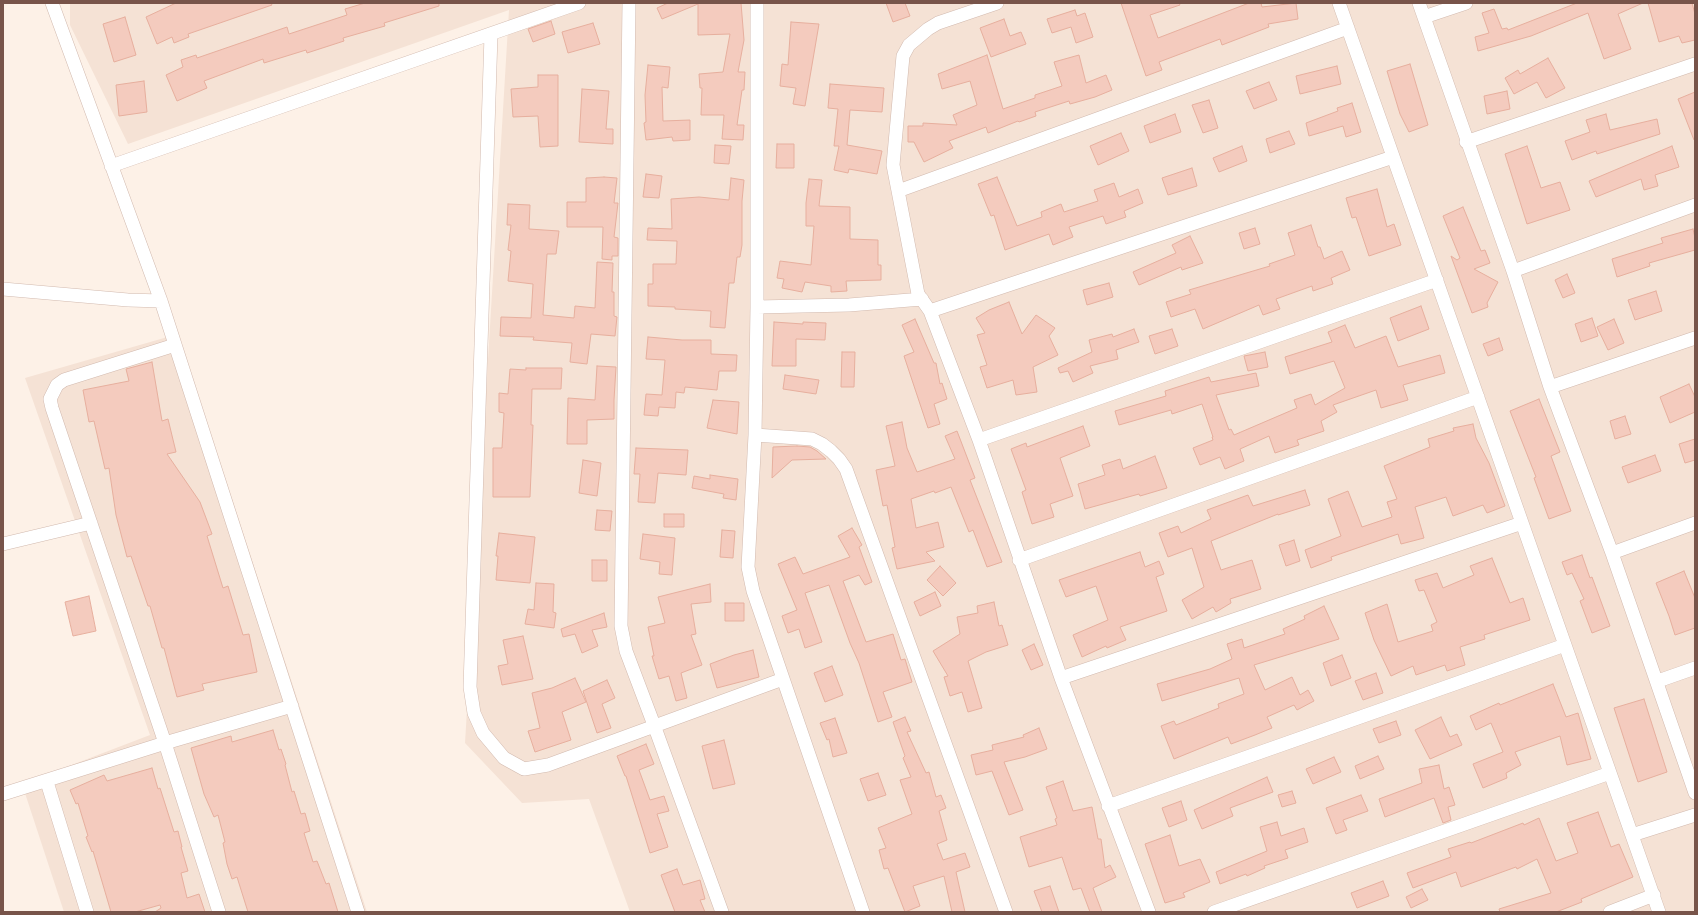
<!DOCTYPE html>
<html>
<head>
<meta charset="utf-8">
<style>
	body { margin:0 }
	#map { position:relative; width:1698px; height:915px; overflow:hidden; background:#fdf1e7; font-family:"Fira Sans Condensed",sans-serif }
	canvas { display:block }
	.frame { position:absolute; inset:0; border:4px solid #78544a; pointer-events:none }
</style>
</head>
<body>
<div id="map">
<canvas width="1698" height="915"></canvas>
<div class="frame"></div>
</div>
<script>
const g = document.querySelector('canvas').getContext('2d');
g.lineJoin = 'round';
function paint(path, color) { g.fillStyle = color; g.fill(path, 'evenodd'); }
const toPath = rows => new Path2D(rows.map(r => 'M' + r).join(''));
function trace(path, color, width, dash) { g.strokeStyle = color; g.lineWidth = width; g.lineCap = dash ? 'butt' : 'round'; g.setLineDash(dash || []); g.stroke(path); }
const residential = toPath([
	[70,3,1695,3,1695,912,630,912,589,799,522,803,465,743,509,10,128,144,70,25],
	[178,334,367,912,64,912,22,784,150,735,25,378]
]);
const building = toPath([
	[176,3,271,3,272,5,188,34,189,37,174,43,172,37,157,44,146,17,176,3],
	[365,3,439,3,439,6,384,23,385,26,343,38,344,41,307,53,306,50,264,63,263,59,204,81,207,88,177,101,166,75,183,67,181,60,196,55,197,58,287,27,289,34,347,15,345,9,365,3],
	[668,3,741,3,744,40,738,72,745,72,744,90,742,90,737,125,744,125,743,140,722,139,724,115,701,115,702,88,700,88,699,74,723,72,730,34,698,35,698,4,662,19,657,8,668,3],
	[886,3,905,3,910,16,893,22,886,3],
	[1121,3,1179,3,1180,5,1150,15,1158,38,1249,3,1261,3,1262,7,1296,3,1298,19,1268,24,1269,27,1222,45,1220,39,1159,62,1162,70,1146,76,1121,3],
	[1577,3,1643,3,1618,14,1631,49,1604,59,1588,13,1531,36,1478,51,1475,37,1489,33,1482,13,1494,9,1502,29,1507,28,1508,30,1577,3],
	[1648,3,1692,3,1695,14,1695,40,1682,43,1679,36,1659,42,1648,3],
	[1075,10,1077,16,1085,13,1093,37,1076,43,1071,27,1052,33,1047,19,1075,10],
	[125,17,136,55,114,62,103,24,125,17],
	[1004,19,1010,36,1021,32,1026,44,991,57,980,28,1004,19],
	[551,21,555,34,533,42,528,29,551,21],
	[791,22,819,24,805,106,793,104,796,88,780,86,782,64,788,65,791,22],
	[593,23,600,44,568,53,562,32,593,23],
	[987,55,1003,109,1035,98,1035,95,1062,86,1054,62,1079,55,1086,83,1106,75,1112,90,1095,97,1070,104,1069,101,1035,112,1036,116,1019,122,1018,121,988,133,986,127,949,141,953,148,924,162,914,142,908,142,908,126,923,126,923,123,957,125,953,115,977,105,970,81,942,89,938,74,987,55],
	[1548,58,1565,88,1546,98,1537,82,1514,94,1505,78,1518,70,1520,74,1548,58],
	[1410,64,1428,125,1409,132,1400,114,1387,71,1410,64],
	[648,65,670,67,668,88,662,87,663,121,690,120,690,140,673,141,672,137,646,140,644,123,646,122,645,95,648,65],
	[1337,66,1341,84,1300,94,1296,76,1337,66],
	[538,75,558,75,558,146,540,147,538,116,513,117,511,89,538,87,538,75],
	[144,81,147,112,119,116,116,85,144,81],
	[1269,82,1277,100,1254,109,1246,91,1269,82],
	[830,84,884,88,882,112,850,110,847,145,882,151,877,174,849,169,848,173,834,170,839,146,834,146,838,109,828,108,830,84],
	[582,89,609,91,606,129,613,129,613,144,579,142,582,89],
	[1507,91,1510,109,1487,114,1484,96,1507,91],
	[1695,92,1695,139,1694,140,1678,99,1695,92],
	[1209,100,1218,128,1203,133,1192,105,1209,100],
	[1352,103,1361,132,1346,137,1343,126,1309,136,1306,123,1338,111,1337,108,1352,103],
	[1175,114,1181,132,1150,143,1144,126,1175,114],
	[1606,114,1610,130,1657,119,1660,134,1597,154,1596,151,1572,160,1565,141,1590,132,1586,120,1606,114],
	[1289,131,1295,144,1270,153,1266,139,1289,131],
	[1121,133,1129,151,1098,165,1090,146,1121,133],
	[777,144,794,144,794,168,776,168,777,144],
	[715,145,731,146,729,164,714,163,715,145],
	[1242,146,1247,161,1219,172,1213,158,1242,146],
	[1527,146,1541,188,1560,182,1570,210,1527,224,1505,154,1527,146],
	[1672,146,1679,167,1655,175,1658,186,1644,190,1641,179,1596,197,1589,181,1672,146],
	[1192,168,1197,186,1168,195,1162,178,1192,168],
	[646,174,662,176,659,198,643,197,646,174],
	[604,177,617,178,614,203,618,203,614,237,618,238,618,256,612,256,612,260,602,259,603,227,567,227,567,202,586,202,586,178,604,177],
	[997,177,1017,226,1042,217,1041,212,1061,204,1064,212,1098,201,1094,190,1114,183,1119,197,1138,189,1143,203,1124,211,1126,217,1106,224,1103,216,1069,227,1073,237,1053,245,1049,234,1005,250,994,215,991,216,978,184,997,177],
	[731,178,744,180,742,201,742,245,740,257,737,257,734,283,729,283,725,328,710,327,711,311,675,309,675,307,648,306,648,284,653,284,653,264,676,264,677,241,647,240,648,228,672,229,671,199,699,197,729,200,731,178],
	[809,179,822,180,819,206,850,207,850,239,878,240,878,265,881,265,881,280,846,281,847,291,831,292,831,286,805,282,802,292,782,288,784,279,777,278,780,261,811,265,814,226,806,226,806,203,809,179],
	[1377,189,1387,227,1394,224,1401,245,1369,256,1356,217,1352,218,1346,198,1377,189],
	[508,204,530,205,529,229,559,231,556,254,547,254,543,315,574,318,575,306,595,308,597,262,613,263,612,292,614,292,614,316,617,317,615,336,591,334,587,364,570,362,572,343,533,340,534,337,500,336,501,317,531,318,533,284,508,281,511,251,508,250,511,225,507,225,508,204],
	[1463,207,1481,251,1485,250,1490,263,1474,269,1498,282,1487,303,1488,307,1472,313,1451,256,1457,260,1460,258,1443,216,1463,207],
	[1311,225,1318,247,1320,247,1324,259,1342,251,1350,270,1331,278,1333,284,1313,291,1312,286,1276,299,1280,309,1263,315,1259,305,1203,329,1195,309,1171,317,1166,302,1191,294,1189,290,1270,266,1269,264,1295,255,1288,233,1311,225],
	[1255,228,1260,244,1244,249,1239,233,1255,228],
	[1693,229,1695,238,1695,250,1649,263,1650,266,1617,277,1612,259,1663,243,1661,238,1693,229],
	[1190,236,1203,263,1182,270,1181,267,1139,285,1133,272,1176,253,1172,245,1190,236],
	[1567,274,1575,293,1563,298,1555,280,1567,274],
	[1109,283,1113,297,1087,305,1083,290,1109,283],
	[1656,291,1662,311,1635,320,1628,300,1656,291],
	[1009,302,1022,334,1036,315,1055,328,1049,336,1058,355,1033,367,1037,392,1016,395,1013,380,987,388,980,367,987,365,977,335,985,333,976,318,989,310,1009,302],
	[1421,306,1429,329,1398,341,1390,318,1421,306],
	[1592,318,1598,336,1581,342,1575,324,1592,318],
	[915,319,934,363,936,363,940,384,942,383,947,399,934,404,940,424,928,428,904,356,914,352,902,325,915,319],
	[1614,319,1624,343,1608,350,1597,327,1614,319],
	[774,322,803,324,803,322,826,323,825,340,796,339,796,366,772,366,774,322],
	[1345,325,1355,348,1386,336,1398,367,1440,355,1445,373,1403,385,1408,400,1381,408,1376,390,1333,405,1337,412,1321,421,1324,431,1297,440,1299,445,1275,453,1269,436,1240,449,1244,461,1225,469,1220,457,1200,465,1193,448,1213,440,1212,437,1213,437,1202,404,1172,414,1171,410,1119,425,1115,411,1166,396,1165,391,1209,377,1211,382,1256,373,1259,386,1216,395,1229,430,1231,429,1234,435,1297,408,1294,400,1311,394,1315,405,1345,388,1334,361,1290,374,1285,357,1332,342,1328,332,1345,325],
	[1134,329,1139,342,1116,350,1118,359,1090,366,1093,373,1073,382,1068,371,1060,373,1058,368,1092,352,1089,340,1112,334,1113,337,1134,329],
	[1172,329,1178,346,1155,354,1149,336,1172,329],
	[648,337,682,340,711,340,711,354,737,355,736,371,719,371,717,390,685,387,684,393,676,392,675,408,659,407,658,416,644,415,646,394,662,395,665,360,646,359,648,337],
	[1499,338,1503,350,1488,356,1483,344,1499,338],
	[842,352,855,352,854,387,841,387,842,352],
	[1265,352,1268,367,1248,371,1244,356,1265,352],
	[152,362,162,421,168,419,176,452,167,454,200,502,212,534,207,536,223,588,228,586,243,635,249,634,257,672,202,684,204,690,177,697,164,648,162,648,150,606,148,606,131,556,127,557,116,515,109,468,105,469,94,421,89,422,83,390,129,381,126,369,152,362],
	[597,366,616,367,614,400,614,419,587,420,587,444,567,444,568,398,595,400,597,366],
	[526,368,562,368,561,389,532,389,531,425,533,425,530,497,493,497,493,448,502,448,504,413,499,412,499,393,508,394,510,369,526,370,526,368],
	[785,375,819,380,816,394,783,389,785,375],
	[1689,384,1695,397,1695,412,1670,423,1660,397,1689,384],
	[1539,399,1560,452,1551,456,1571,511,1549,519,1534,478,1536,477,1510,411,1539,399],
	[713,400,739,402,737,434,707,428,713,400],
	[1625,416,1631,434,1615,439,1610,421,1625,416],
	[902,422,907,448,917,472,955,459,945,436,957,431,975,478,970,480,1002,562,987,567,973,530,969,532,951,487,935,493,934,491,911,499,916,528,938,522,944,547,926,552,935,561,897,569,892,548,895,547,887,505,883,506,876,470,895,466,886,426,902,422],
	[1473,424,1476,438,1489,463,1505,506,1487,513,1483,505,1453,516,1446,497,1415,507,1424,538,1401,544,1398,534,1331,557,1332,560,1311,568,1305,550,1341,536,1328,499,1348,491,1362,527,1392,517,1387,502,1397,499,1384,466,1430,447,1428,439,1454,431,1453,428,1473,424],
	[1083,426,1090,446,1060,458,1073,496,1050,504,1054,517,1032,524,1022,492,1026,490,1011,449,1026,443,1027,447,1083,426],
	[1695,439,1695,460,1685,463,1679,444,1695,439],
	[797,446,810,447,817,451,826,459,792,460,772,478,773,447,797,446],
	[636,448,688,450,686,475,658,473,655,503,638,502,640,474,634,474,636,448],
	[1655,455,1661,471,1628,483,1622,467,1655,455],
	[1155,456,1167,488,1140,496,1139,494,1085,509,1078,484,1105,475,1102,465,1120,459,1123,469,1155,456],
	[583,460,601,463,597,496,579,493,583,460],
	[710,475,738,479,736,500,723,498,724,494,692,488,694,476,710,479,710,475],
	[1305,490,1310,505,1278,515,1278,514,1211,541,1221,570,1252,560,1261,589,1230,599,1231,603,1216,612,1213,607,1192,619,1182,600,1204,587,1192,548,1168,557,1159,533,1178,526,1181,533,1211,519,1207,510,1248,495,1253,506,1305,490],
	[597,510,612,511,610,531,595,530,597,510],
	[664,514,684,514,684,527,664,527,664,514],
	[852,528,862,545,859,547,872,582,865,585,859,575,843,581,866,642,893,634,901,660,905,659,912,682,883,692,892,717,878,722,859,663,850,643,829,585,805,593,822,642,805,648,799,629,788,633,782,616,797,610,778,564,795,557,803,574,850,557,838,536,852,528],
	[722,530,735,531,733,558,720,557,722,530],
	[499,533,535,537,530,583,496,580,498,556,496,556,499,533],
	[643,534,675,538,672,575,659,574,660,562,640,559,643,534],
	[1294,540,1300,561,1286,566,1279,545,1294,540],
	[1140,552,1145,567,1159,561,1164,574,1156,577,1167,611,1120,627,1126,640,1107,648,1106,646,1082,657,1073,635,1108,620,1096,586,1066,597,1059,580,1140,552],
	[1582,555,1590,578,1592,577,1610,626,1592,633,1580,601,1584,599,1572,573,1567,575,1562,562,1582,555],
	[1492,558,1510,603,1523,598,1530,620,1484,635,1485,639,1460,647,1465,665,1447,671,1445,665,1416,675,1413,666,1391,676,1374,640,1365,613,1387,604,1398,642,1433,631,1431,625,1437,622,1424,590,1419,591,1415,580,1437,573,1443,588,1474,575,1470,566,1492,558],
	[592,560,607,560,607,581,592,581,592,560],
	[940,566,956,583,943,596,927,580,940,566],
	[1684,571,1695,598,1695,628,1675,635,1669,616,1656,583,1684,571],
	[536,583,554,584,553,612,556,613,554,628,525,624,528,609,534,610,536,583],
	[710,584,711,602,691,604,696,634,691,635,702,665,681,673,687,698,676,701,669,676,659,679,652,656,654,656,648,627,665,623,658,597,710,584],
	[935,592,941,606,920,616,914,602,935,592],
	[89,596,96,631,73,636,65,602,89,596],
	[994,602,999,626,1002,625,1008,645,986,652,968,661,982,708,968,712,962,692,950,696,944,677,948,676,933,651,960,634,957,617,978,613,977,606,994,602],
	[725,603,744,603,744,621,725,621,725,603],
	[1324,606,1339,639,1254,665,1265,690,1292,677,1300,695,1308,690,1314,701,1297,710,1294,705,1267,717,1272,728,1255,735,1231,744,1228,737,1174,759,1161,726,1174,721,1176,725,1219,708,1218,704,1244,694,1239,678,1162,701,1157,684,1210,669,1232,659,1227,644,1242,639,1244,648,1285,634,1283,629,1305,619,1304,616,1324,606],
	[604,613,607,627,592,630,598,646,582,653,575,634,563,637,561,629,604,613],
	[523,636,533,679,502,685,498,666,508,664,503,640,523,636],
	[1034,644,1043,665,1031,670,1022,650,1034,644],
	[753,650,759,677,717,688,710,664,734,655,753,650],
	[1342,655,1351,678,1331,686,1323,663,1342,655],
	[832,666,843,695,825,702,814,673,832,666],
	[1376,673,1383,693,1363,700,1355,681,1376,673],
	[575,678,586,702,562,712,571,740,535,752,528,731,540,728,532,693,552,688,575,678],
	[607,680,615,698,602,704,611,728,597,733,583,691,607,680],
	[1553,684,1566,717,1578,713,1591,759,1567,765,1560,736,1515,752,1521,765,1506,773,1507,778,1483,788,1473,764,1503,752,1491,723,1476,730,1470,716,1499,703,1500,705,1553,684],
	[1644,699,1667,772,1638,782,1614,708,1644,699],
	[905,717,911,731,907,732,926,773,929,772,936,797,941,795,946,808,939,811,947,840,937,844,943,860,965,853,970,867,956,872,965,912,952,912,944,876,913,886,920,906,905,912,888,868,884,869,879,850,886,848,878,828,912,814,900,780,911,777,903,758,905,756,893,722,905,717],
	[1441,717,1450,737,1457,734,1462,745,1430,759,1415,730,1441,717],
	[835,718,847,753,833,757,829,739,827,740,820,723,835,718],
	[1396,721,1401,735,1379,743,1373,729,1396,721],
	[1039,728,1047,749,1025,757,1004,762,1023,810,1009,815,992,771,976,775,971,755,993,750,992,745,1024,737,1023,735,1039,728],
	[273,730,279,750,281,749,286,764,285,765,292,792,294,791,301,814,305,813,310,831,304,833,313,862,317,861,326,884,329,883,338,912,248,912,237,877,232,879,227,864,223,843,225,842,218,815,214,817,204,794,191,748,231,736,232,742,273,730],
	[724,740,735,784,713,789,702,746,724,740],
	[646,744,654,764,639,770,650,800,664,796,669,811,657,814,668,847,650,853,626,776,625,776,617,756,646,744],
	[1378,756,1384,769,1360,779,1355,766,1378,756],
	[1334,757,1341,772,1313,784,1306,769,1334,757],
	[1439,765,1444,789,1449,787,1455,805,1448,807,1451,820,1443,823,1434,798,1385,817,1379,799,1422,783,1419,769,1439,765],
	[152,768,158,789,160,788,174,832,178,831,182,847,181,847,188,871,181,873,187,898,199,894,205,912,155,912,161,908,160,905,135,912,111,912,93,851,92,852,86,837,88,836,78,803,76,804,70,790,104,775,107,781,152,768],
	[878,773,886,795,868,801,860,779,878,773],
	[1267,777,1273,792,1230,808,1233,816,1202,829,1194,810,1267,777],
	[1063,781,1073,811,1092,807,1098,839,1101,839,1105,868,1110,865,1116,877,1093,888,1102,912,1090,912,1081,888,1073,890,1062,857,1029,867,1020,837,1057,825,1055,819,1057,818,1046,787,1063,781],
	[1292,791,1296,803,1282,807,1278,795,1292,791],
	[1361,795,1368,811,1343,820,1347,830,1336,834,1326,808,1361,795],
	[1181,801,1187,820,1169,827,1162,808,1181,801],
	[1598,812,1611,847,1619,844,1633,877,1581,899,1582,902,1556,912,1500,912,1499,909,1551,893,1537,859,1517,869,1516,867,1461,887,1456,872,1413,888,1407,873,1451,857,1448,849,1470,842,1471,843,1523,823,1524,825,1539,818,1556,861,1578,853,1567,823,1598,812],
	[1277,822,1281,836,1304,828,1308,842,1285,850,1288,858,1264,866,1265,868,1247,876,1246,874,1220,884,1216,872,1267,851,1260,827,1277,822],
	[1170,835,1179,866,1200,859,1210,882,1183,893,1185,897,1165,903,1145,844,1170,835],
	[677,869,683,885,700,880,705,899,700,900,705,912,675,912,661,875,677,869],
	[1383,881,1389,896,1357,908,1351,893,1383,881],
	[1050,886,1059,912,1042,912,1034,891,1050,886],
	[1422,889,1428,900,1411,908,1406,897,1422,889]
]);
const minor = toPath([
	[52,3,161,301,358,912],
	[629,3,621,626,626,651,654,725,722,912],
	[757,3,757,307,755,435,748,567,753,591,863,912],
	[997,3,938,23,928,29,909,45,903,56,893,165,918,294,930,311,979,440,1061,678,1149,912],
	[1339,3,1659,912],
	[1419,3,1513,271,1550,387,1612,553,1695,793],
	[1424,17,1466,3],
	[491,35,470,687,474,713,483,733,504,758,524,769,548,765,783,679],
	[1466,142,1695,64],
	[111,166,579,3],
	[898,191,1348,28],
	[1513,271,1695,205],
	[3,289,128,300,161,301],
	[757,307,849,305,922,299],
	[930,311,1393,157],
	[175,345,64,380,57,385,50,399,52,408,165,743,219,912],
	[1550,387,1695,338],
	[755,435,812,439,822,444,831,451,839,459,846,469,1006,912],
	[979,440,1437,280],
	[3,544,91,523],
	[1612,553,1695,523],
	[1019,560,1478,397],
	[1061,678,1522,523],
	[1658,681,1695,668],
	[47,782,87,912],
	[3,794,165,743,292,706],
	[1108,806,1565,645],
	[1632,835,1695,815],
	[1214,912,1610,773],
	[1610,912,1654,895]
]);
paint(residential, '#f5e2d5');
paint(building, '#f4cbbe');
trace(building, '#e7af9e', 1);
trace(minor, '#d2baaf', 14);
trace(minor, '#fff', 13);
</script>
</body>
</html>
